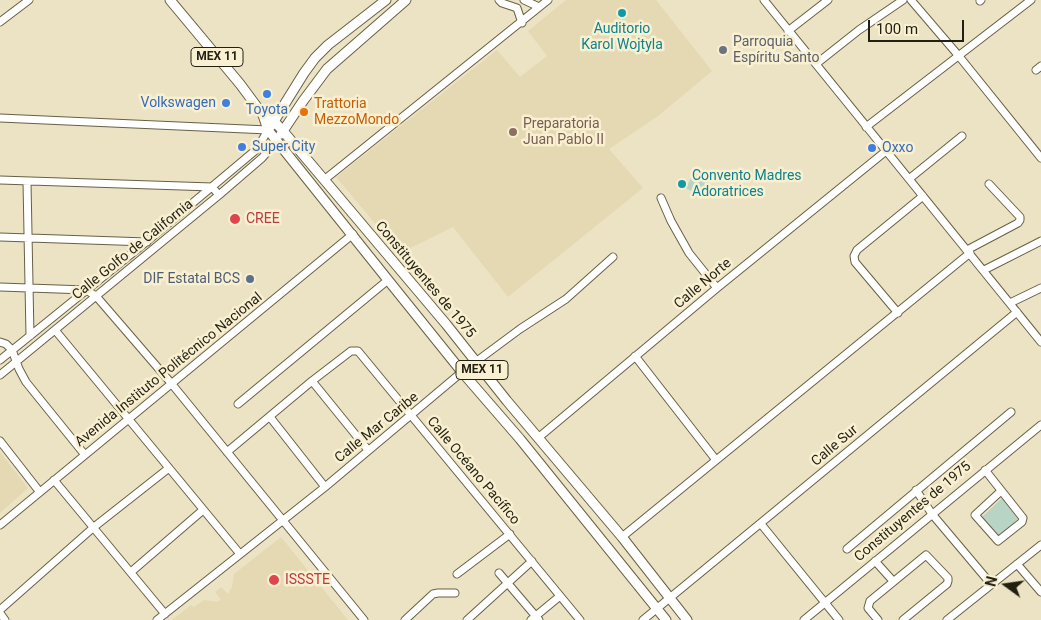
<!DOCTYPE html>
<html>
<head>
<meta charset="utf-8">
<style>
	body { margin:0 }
	#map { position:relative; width:1041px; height:620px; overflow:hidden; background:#ece3c4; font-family:Roboto,sans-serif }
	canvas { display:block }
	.north { position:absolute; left:981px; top:560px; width:50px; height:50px; -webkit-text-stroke:4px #f9f0d1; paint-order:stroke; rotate:284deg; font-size:14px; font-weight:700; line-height:20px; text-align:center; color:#221f13 }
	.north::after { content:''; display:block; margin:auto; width:18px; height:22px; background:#221f13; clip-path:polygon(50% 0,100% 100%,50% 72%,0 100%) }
	.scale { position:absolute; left:868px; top:20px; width:96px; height:22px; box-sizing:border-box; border:2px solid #221f13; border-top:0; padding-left:6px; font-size:15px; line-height:18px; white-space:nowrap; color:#221f13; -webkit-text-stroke:4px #f9f0d1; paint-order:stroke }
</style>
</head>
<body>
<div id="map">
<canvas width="1041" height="620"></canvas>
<div class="north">N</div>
<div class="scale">100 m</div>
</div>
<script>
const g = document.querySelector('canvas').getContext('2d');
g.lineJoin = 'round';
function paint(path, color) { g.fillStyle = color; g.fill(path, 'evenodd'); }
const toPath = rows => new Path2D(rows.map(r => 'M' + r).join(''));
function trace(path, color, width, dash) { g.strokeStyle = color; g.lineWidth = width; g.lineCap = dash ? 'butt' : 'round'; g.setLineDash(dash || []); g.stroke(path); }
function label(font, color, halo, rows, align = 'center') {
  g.font = font + ' Roboto,sans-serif'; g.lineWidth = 5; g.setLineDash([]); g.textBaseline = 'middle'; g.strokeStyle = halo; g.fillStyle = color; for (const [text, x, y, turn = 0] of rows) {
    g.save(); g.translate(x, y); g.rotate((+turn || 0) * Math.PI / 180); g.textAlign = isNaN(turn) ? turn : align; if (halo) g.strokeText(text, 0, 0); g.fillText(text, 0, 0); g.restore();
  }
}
const built = toPath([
	[566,0,656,0,712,71,658,116,609,149,643,188,508,297,453,227,400,253,336,177,497,50,520,77,547,56,528,31],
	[0,452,28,488,0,513],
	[281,537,348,620,172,620,191,605,194,607,204,600,217,602,221,600,215,592,221,587,228,594,232,587,234,574]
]);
const green = toPath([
	[696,168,712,176,702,197,686,188],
	[1002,498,1018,519,999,537,981,518]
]);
const minor = toPath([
	[499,0,502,3,517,8,522,23],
	[524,0,539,7],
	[764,0,1041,342],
	[911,0,958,55,1041,158],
	[980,1,981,0],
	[0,22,29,0],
	[788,31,828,0],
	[816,64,859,30,903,0],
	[1036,70,1041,66],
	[0,118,268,130,257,149,146,242,0,360],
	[866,127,1031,0],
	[909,179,962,136],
	[0,180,212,187,219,195],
	[324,180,548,0],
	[27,182,30,336],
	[661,198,671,221,689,253,717,288],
	[0,237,147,242],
	[967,250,1018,223,1020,220,1020,217,989,184],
	[984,270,1041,241],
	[0,287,86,290,96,296,171,383,364,620],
	[1010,303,1041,288],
	[898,313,855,262,854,256,857,250,923,196],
	[55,330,240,554],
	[0,342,6,344,12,350,19,369,26,382,85,455],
	[635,356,716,460],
	[0,375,219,195,262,158,277,141],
	[312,381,368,450],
	[238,404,388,280],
	[270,417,325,487],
	[538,438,717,288,886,151],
	[0,441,39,491],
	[227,452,312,381,351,351,358,351,580,620],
	[985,470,1023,518,1022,522,998,541,975,515,1001,491],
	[54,480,165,614],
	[916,490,932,514,991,584],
	[761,524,839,620],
	[0,525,353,234],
	[622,537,970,253],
	[847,549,1011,412],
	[875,561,893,581],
	[1017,564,1041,592],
	[131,572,203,510],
	[499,573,539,620],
	[457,574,510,534],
	[0,610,94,527,169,468],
	[0,613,5,620],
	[157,620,325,487,462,372,520,329,566,299,613,257],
	[405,620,433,594,438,593,455,593],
	[467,620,532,561],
	[531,620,560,596],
	[643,620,1017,312],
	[804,620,1041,425],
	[878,620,868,608,870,601,926,555,948,578,948,581,947,584,903,620],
	[947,620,1041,545]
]);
const major = toPath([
	[170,0,240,84,263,115,268,130,388,280,462,372,520,439,666,620],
	[263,115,274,121,283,131,446,324,507,401,622,537,687,620],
	[271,126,304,73,315,58,328,45,386,0],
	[281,134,303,101,327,69,406,0]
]);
const markers = [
	[622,13,5,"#0f9aa8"],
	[723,50,5,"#6b7280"],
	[267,94,5,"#3f7fe0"],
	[226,103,5,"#3f7fe0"],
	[304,112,5,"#e8710a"],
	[513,132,5,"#8d6e63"],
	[242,147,5,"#3f7fe0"],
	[872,148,5,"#3f7fe0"],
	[682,184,5,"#0f9aa8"],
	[235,219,6,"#e0444e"],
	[250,279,5,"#5c6f8a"],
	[274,580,6,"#e0444e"]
];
const shields = [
	[217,57,52],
	[482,370,52]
];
const shieldNames = [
	["MEX 11",217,57],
	["MEX 11",482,370]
];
const cultureNames = [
	["Auditorio",622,29],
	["Karol Wojtyla",622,45],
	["Convento Madres",692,176,"left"],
	["Adoratrices",692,192,"left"]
];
const worshipNames = [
	["Parroquia",733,42],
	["Espíritu Santo",733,58]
];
const shopNames = [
	["Volkswagen",216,103,"right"],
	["Toyota",267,110,"center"],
	["Super City",252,147],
	["Oxxo",882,148]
];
const foodNames = [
	["Trattoria",314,104],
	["MezzoMondo",314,120]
];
const educationNames = [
	["Preparatoria",523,124],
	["Juan Pablo II",523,140]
];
const healthNames = [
	["CREE",246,219],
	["ISSSTE",285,580]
];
const streetNames = [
	["Calle Golfo de California",133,250,-39],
	["Constituyentes de 1975",425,280,50],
	["Calle Norte",703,284,-40],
	["Avenida Instituto Politécnico Nacional",169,370,-39],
	["Calle Mar Caribe",377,428,-39],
	["Calle Sur",835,446,-40],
	["Calle Océano Pacífico",473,471,50],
	["Constituyentes de 1975",913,512,-40]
];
const serviceNames = [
	["DIF Estatal BCS",240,279]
];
paint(built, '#e4d9b3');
paint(green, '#b8d4c4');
trace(minor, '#686045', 9);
trace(major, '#686045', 11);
trace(minor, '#fff', 7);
trace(major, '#fff', 9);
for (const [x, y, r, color] of markers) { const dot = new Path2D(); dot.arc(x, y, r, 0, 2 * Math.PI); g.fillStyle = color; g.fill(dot); trace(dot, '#f9f0d1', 2); }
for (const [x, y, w] of shields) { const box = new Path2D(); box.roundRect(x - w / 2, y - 9.5, w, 19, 4); g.fillStyle = '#f9f0d1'; g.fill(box); trace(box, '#221f13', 1); }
label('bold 12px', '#221f13', null, shieldNames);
label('14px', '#0d838f', '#f9f0d1', cultureNames);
label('14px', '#5b616d', '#f9f0d1', worshipNames, 'left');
label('14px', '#366cbe', '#f9f0d1', shopNames, 'left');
label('14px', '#c56008', '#f9f0d1', foodNames, 'left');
label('14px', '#785e54', '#f9f0d1', educationNames, 'left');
label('14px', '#be3a42', '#f9f0d1', healthNames, 'left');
label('14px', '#221f13', '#f9f0d1', streetNames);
label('14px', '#4e5e75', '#f9f0d1', serviceNames, 'right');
</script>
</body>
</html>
